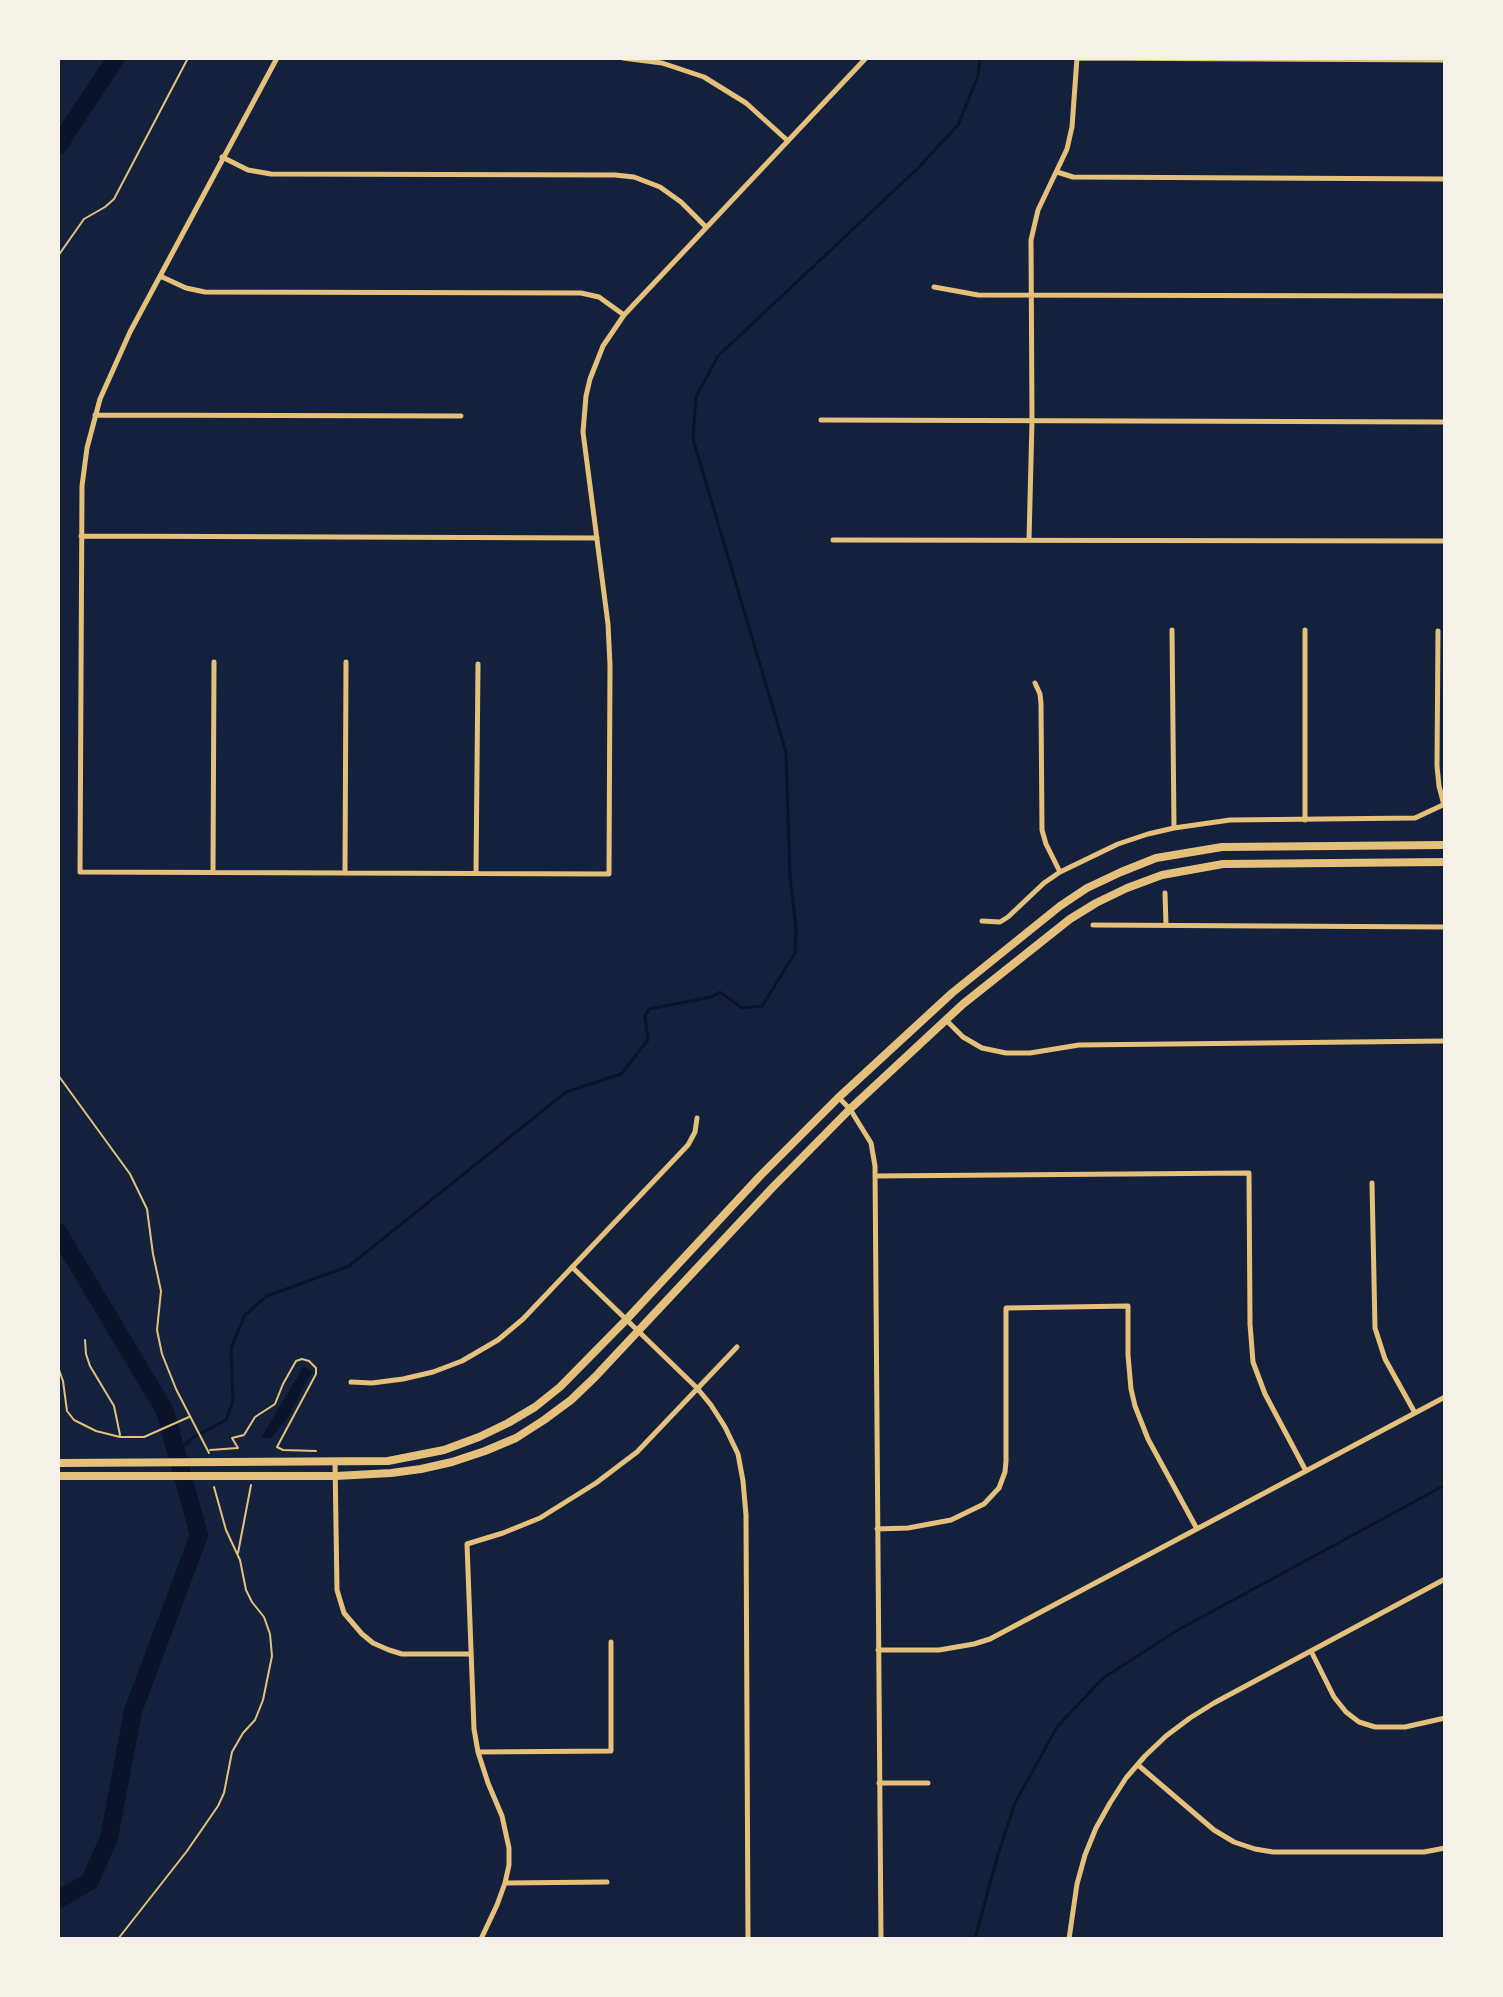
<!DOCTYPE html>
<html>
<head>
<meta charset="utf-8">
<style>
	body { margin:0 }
	#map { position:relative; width:1503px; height:1997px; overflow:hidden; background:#14213d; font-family:Roboto,sans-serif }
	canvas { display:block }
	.frame { position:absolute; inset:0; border:60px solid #f6f1e7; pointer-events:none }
</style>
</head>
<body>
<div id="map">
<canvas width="1503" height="1997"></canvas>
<div class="frame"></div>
</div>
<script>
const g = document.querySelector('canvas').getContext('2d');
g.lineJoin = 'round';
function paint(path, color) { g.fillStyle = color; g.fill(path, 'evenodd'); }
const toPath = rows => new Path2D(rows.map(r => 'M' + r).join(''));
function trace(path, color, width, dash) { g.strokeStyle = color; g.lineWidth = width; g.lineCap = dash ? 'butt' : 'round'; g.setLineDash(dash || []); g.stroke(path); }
const water = toPath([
	[304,1366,312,1372,300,1393,289,1416,271,1438,261,1438]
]);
const stream = toPath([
	[176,1453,192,1438,226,1420,233,1401,231,1348,245,1315,267,1296,349,1266,566,1092,621,1074,648,1040,645,1016,649,1009,711,997,720,992,742,1008,762,1006,795,953,796,929,790,876,786,752,693,439,696,397,718,356,917,169,958,125,978,76,980,58],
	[975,1939,996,1861,1015,1803,1057,1727,1103,1678,1178,1630,1445,1485]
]);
const river = toPath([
	[58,146,116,58],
	[58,1232,165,1411,199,1535,133,1711,109,1838,90,1881,58,1900]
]);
const path = toPath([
	[58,256,84,219,105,207,114,199,188,58],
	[58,1075,130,1174,147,1209,153,1254,161,1291,157,1330,162,1354,176,1389,209,1453],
	[85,1340,86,1354,90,1366,114,1406,120,1435],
	[58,1367,63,1381,67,1411,74,1420,96,1431,120,1437,144,1437,189,1417],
	[210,1450,238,1448,232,1438,244,1435,255,1417,275,1404,283,1384,296,1361,302,1359,309,1361,316,1368,316,1374,277,1447,283,1450,316,1451],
	[238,1553,251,1485],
	[118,1939,187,1851,218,1806,224,1793,232,1752,243,1733,255,1720,263,1700,272,1656,270,1634,264,1617,252,1602,246,1590,240,1560,226,1530,214,1487]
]);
const minor = toPath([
	[277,58,130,332,100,399,87,448,82,486,80,872,609,874,610,665,608,624,583,432,586,396,590,379,603,346,624,315,866,58],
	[623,58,662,63,704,77,746,103,788,141],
	[1077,58,1445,60],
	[222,157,248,170,271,174,615,175,634,177,660,187,681,202,706,227],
	[1057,172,1073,177,1445,179],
	[160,276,186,288,205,292,581,293,599,297,624,315],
	[934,287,978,295,1445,296],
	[95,415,461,416],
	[821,420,1445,422],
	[81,536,597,538],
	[833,540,1445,541],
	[1029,540,1032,421,1031,240,1038,210,1067,149,1072,127,1077,58],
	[1172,630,1174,828],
	[1305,630,1305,820],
	[1438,631,1437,766,1439,786,1444,805],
	[1035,683,1040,694,1041,704,1042,830,1046,844,1060,872],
	[213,872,214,662],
	[345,873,346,662],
	[476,873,478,664],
	[1165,893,1166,925],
	[982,921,1000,922,1008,917,1044,883,1060,872,1118,844,1148,834,1174,828,1230,820,1415,818,1445,804],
	[1093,925,1445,927],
	[946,1020,963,1037,982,1048,1006,1053,1030,1053,1079,1045,1445,1041],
	[839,1098,850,1109,871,1143,875,1166,881,1939],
	[875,1176,1249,1173,1250,1324,1253,1362,1265,1394,1306,1471],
	[1372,1183,1375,1328,1385,1359,1415,1413],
	[572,1267,697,1388,711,1405,725,1427,738,1454,743,1481,746,1515,748,1939],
	[351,1382,372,1383,403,1379,433,1372,462,1361,498,1340,523,1319,688,1145,695,1132,697,1118],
	[335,1462,337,1590,344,1613,362,1634,373,1643,389,1650,402,1654,471,1654],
	[877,1529,908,1528,951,1520,984,1504,999,1488,1005,1472,1006,1461,1006,1308,1128,1306,1128,1355,1131,1389,1135,1406,1148,1439,1197,1529],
	[878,1650,939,1650,974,1644,990,1639,1445,1397],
	[1311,1651,1334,1697,1346,1712,1359,1722,1375,1727,1405,1727,1445,1718],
	[478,1752,611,1751,611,1642],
	[1138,1765,1214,1830,1234,1842,1255,1849,1273,1852,1424,1852,1445,1848],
	[879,1783,928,1783],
	[505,1883,607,1882],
	[481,1939,497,1905,505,1883,509,1865,509,1848,502,1816,488,1783,478,1752,474,1729,467,1544,503,1533,540,1518,596,1483,637,1452,737,1347],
	[1069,1939,1077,1884,1085,1855,1096,1828,1110,1803,1126,1778,1145,1756,1166,1736,1190,1718,1214,1703,1445,1579]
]);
const secondary = toPath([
	[58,1463,388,1461,444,1450,479,1437,508,1423,535,1407,560,1387,626,1320,761,1175,838,1098,952,993,1060,906,1087,888,1121,872,1156,858,1222,847,1445,845],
	[58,1476,336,1476,391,1473,421,1469,452,1462,485,1451,516,1438,544,1420,571,1400,595,1377,773,1187,850,1109,963,1004,1070,919,1096,903,1127,888,1162,875,1223,864,1445,862]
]);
paint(water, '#0b132b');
trace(stream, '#0b132b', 3);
trace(river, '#0b132b', 18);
trace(path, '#e5c07b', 2);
trace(minor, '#e5c07b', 5);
trace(secondary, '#e5c07b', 8);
</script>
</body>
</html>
